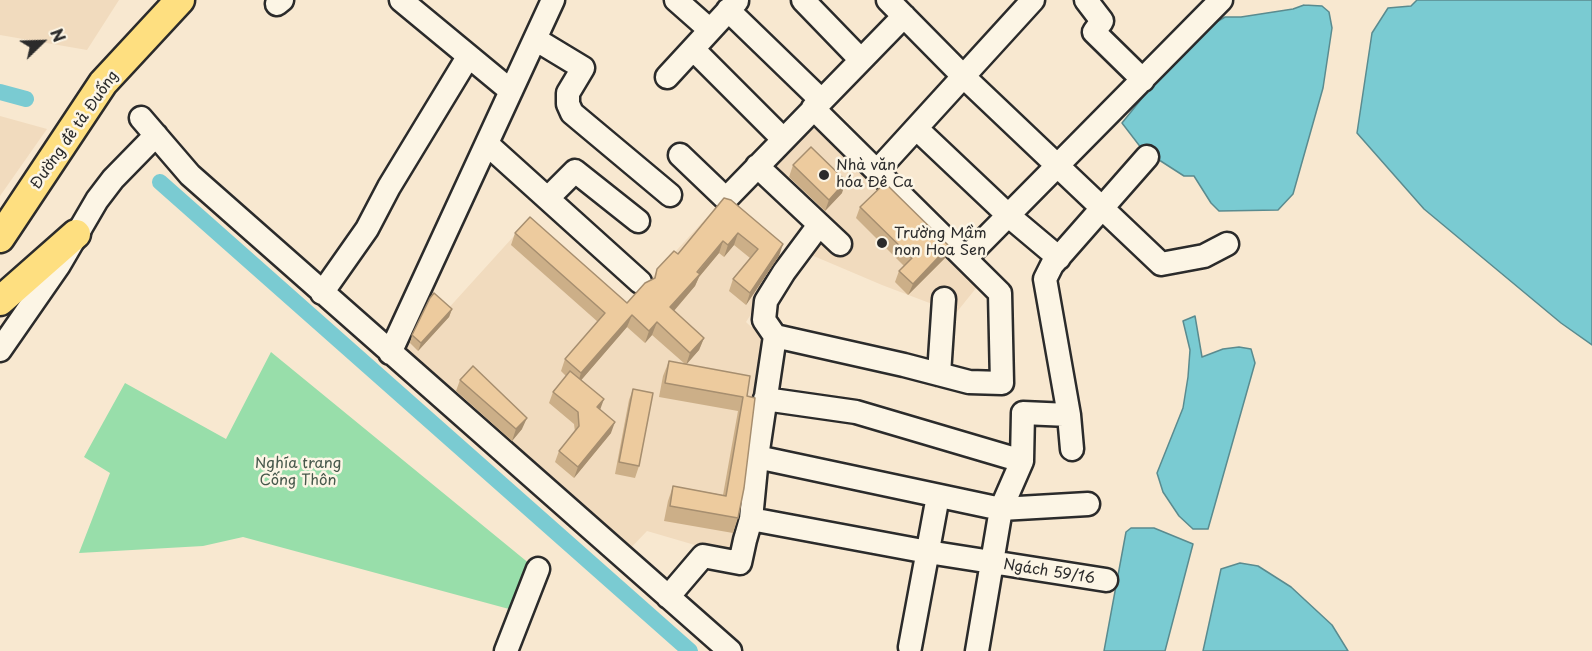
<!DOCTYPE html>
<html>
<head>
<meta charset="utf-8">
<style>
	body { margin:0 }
	#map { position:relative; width:1592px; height:651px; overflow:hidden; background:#f8e8d0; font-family:"Playpen Sans",sans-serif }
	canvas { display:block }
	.north { position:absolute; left:12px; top:12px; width:60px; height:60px; -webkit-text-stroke:4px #fcf5e5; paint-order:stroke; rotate:67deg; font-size:16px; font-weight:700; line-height:24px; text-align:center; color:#2b2b2b }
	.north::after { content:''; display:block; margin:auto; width:21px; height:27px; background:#2b2b2b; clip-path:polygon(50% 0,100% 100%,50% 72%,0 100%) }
</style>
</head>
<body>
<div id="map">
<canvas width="1592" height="651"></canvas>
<div class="north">N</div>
</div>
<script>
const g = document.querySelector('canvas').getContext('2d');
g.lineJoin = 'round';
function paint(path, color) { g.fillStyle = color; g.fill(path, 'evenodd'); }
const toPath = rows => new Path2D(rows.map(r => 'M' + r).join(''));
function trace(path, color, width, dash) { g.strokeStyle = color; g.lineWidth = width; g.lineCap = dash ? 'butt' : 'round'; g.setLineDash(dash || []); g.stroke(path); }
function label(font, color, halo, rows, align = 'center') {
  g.font = font + ' "Playpen Sans",sans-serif'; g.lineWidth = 5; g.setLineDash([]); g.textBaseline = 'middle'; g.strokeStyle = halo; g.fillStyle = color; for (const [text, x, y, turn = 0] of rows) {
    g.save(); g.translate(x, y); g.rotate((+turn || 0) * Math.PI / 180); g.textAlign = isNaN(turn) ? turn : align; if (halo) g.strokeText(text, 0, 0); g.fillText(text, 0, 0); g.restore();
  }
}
const built = toPath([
	[0,0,119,0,87,50,0,35],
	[0,116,47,129,0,196],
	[811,119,981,282,956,313,882,285,809,254,837,233,767,164],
	[719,204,786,260,746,322,767,342,736,557,647,531,623,556,392,343,431,298,446,311,523,226,622,310]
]);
const green = toPath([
	[271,352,536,569,509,609,243,537,203,546,79,553,110,473,84,457,125,383,226,439]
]);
const water = toPath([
	[1417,0,1592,0,1592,345,1561,323,1424,209,1357,133,1372,33,1388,8,1411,6,1417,0],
	[1304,5,1322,6,1329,12,1332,28,1323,88,1293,194,1278,210,1219,211,1211,203,1194,176,1184,176,1142,149,1122,123,1147,92,1205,29,1225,17,1241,17,1293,9,1304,5],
	[1195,316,1202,357,1223,349,1239,347,1251,349,1255,363,1208,529,1193,529,1179,516,1163,492,1157,473,1183,408,1188,377,1190,350,1183,321,1195,316],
	[1131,528,1154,528,1193,544,1165,651,1104,651,1126,532,1131,528],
	[1240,563,1258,566,1291,587,1332,625,1348,651,1203,651,1221,569,1240,563]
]);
const canal = toPath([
	[0,92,26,99],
	[160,182,690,651]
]);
const minor = toPath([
	[401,0,511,91],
	[676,0,710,30],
	[803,0,861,60],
	[888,0,964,77,1161,264,1204,256,1227,244],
	[1086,0,1102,21,1094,32,1143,80],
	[277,4,282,0],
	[728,10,821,100],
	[535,39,583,68,568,93,568,104,572,113,670,195],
	[693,49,783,139],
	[667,77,737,1],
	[141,118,190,175,730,651],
	[917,129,1009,216,1059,258],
	[487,144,640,282],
	[680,155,726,199,904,16],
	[757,166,840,244],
	[877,171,1033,0],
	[548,198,575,171,638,221],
	[966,258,1221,0],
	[322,293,367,229,389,187,468,57],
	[775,336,904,365,969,382,1002,383,1000,293,813,108],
	[0,350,59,265,97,200,113,179,156,135],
	[390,353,553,0],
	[939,374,944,299],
	[765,399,856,412,1022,461],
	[1072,449,1069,415,1045,279,1052,265,1147,157],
	[757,457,1001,509,1088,504],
	[751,519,928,552,1106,580],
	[668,597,703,556,740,563,745,540,751,519,757,457,775,336,764,320,766,301,784,272,819,225],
	[910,647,938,496],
	[506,651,538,569],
	[977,651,1001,509,1022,461,1023,413,1069,415]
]);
const major = toPath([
	[0,238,103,83,180,0],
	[0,301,76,234]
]);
const wall = toPath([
	[793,165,842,193,825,211,789,177],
	[724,198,779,256,746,305,729,291,733,279,750,258,734,245,724,257,719,253,699,277,695,286,674,311,704,338,699,350,686,364,747,396,738,518,733,533,664,521,668,501,673,486,723,495,738,411,659,397,663,376,669,361,685,364,652,335,645,343,627,327,581,380,600,410,611,433,574,478,555,462,559,451,575,432,574,424,549,403,553,392,566,376,561,371,565,359,598,322,511,245,515,233,627,303,654,279,657,269,678,254],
	[860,207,949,246,945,258,908,295,895,282,899,271,904,266,856,218],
	[452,309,449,317,418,351,410,343,412,335],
	[460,380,522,429,512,441,456,391],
	[633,389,639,466,635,478,615,474,629,400]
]);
const shadedWall = toPath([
	[846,181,842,193,825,211,829,200],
	[738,233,734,245,724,257,728,245],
	[723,241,719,253,699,277,695,286,666,320,670,307],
	[783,244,779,256,746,305,750,293],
	[949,246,945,258,908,295,913,284],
	[452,309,449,317,418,351,421,343],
	[632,315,627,327,577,385,581,373],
	[657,322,652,335,645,343,649,331],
	[704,338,699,350,686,365,690,353],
	[604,399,600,410,597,407],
	[527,418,522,429,512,441,516,429],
	[615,422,611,433,574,478,578,467]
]);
const building = toPath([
	[811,147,846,181,829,200,793,165,811,147],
	[885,183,949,246,913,284,899,271,912,258,860,207,885,183],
	[724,198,731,200,783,244,750,293,733,279,758,249,738,233,728,245,723,241,697,272,700,274,670,307,704,338,690,353,657,322,649,331,632,315,581,373,565,359,605,313,515,233,530,217,627,303,645,283,655,278,657,269,674,251,678,254,724,198],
	[434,293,452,309,421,343,412,335,430,298,434,293],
	[669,361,750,376,747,396,755,398,744,488,738,518,670,506,673,486,726,496,743,397,665,383,669,361],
	[473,366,527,418,516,429,460,380,473,366],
	[570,371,604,399,597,407,615,422,578,467,559,451,579,426,578,412,553,392,570,371],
	[633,389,653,393,639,466,619,462,633,389]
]);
const markers = [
	[824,175,6,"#2b2b2b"],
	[882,243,6,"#2b2b2b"]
];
const streetNames = [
	["Đường đê tả Đuống",75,130,-55],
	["Ngách 59/16",1049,572,9]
];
const poiNames = [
	["Nhà văn",836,166],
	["hóa Đê Ca",836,183],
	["Trường Mầm",894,234],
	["non Hoa Sen",894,251]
];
const parkNames = [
	["Nghĩa trang",298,464],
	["Cống Thôn",298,481]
];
paint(built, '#f1dbbe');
paint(green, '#98deaa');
paint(water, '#7acbd2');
trace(water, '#5a8b8f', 1.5);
trace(canal, '#7acbd2', 16);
trace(minor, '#2b2b2b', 27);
trace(major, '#2b2b2b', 33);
trace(minor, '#fcf5e5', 22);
trace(major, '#fedf80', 28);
paint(wall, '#ccaf88');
paint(shadedWall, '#a68e6f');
paint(building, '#edcb9e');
trace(building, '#a68e6f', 1.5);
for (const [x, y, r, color] of markers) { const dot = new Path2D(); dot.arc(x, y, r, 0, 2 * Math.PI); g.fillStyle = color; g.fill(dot); trace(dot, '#fcf5e5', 2); }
label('15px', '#2b2b2b', '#fcf5e5', streetNames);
label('15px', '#2b2b2b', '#fcf5e5', poiNames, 'left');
label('15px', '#46584b', '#fcf5e5', parkNames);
</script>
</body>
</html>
